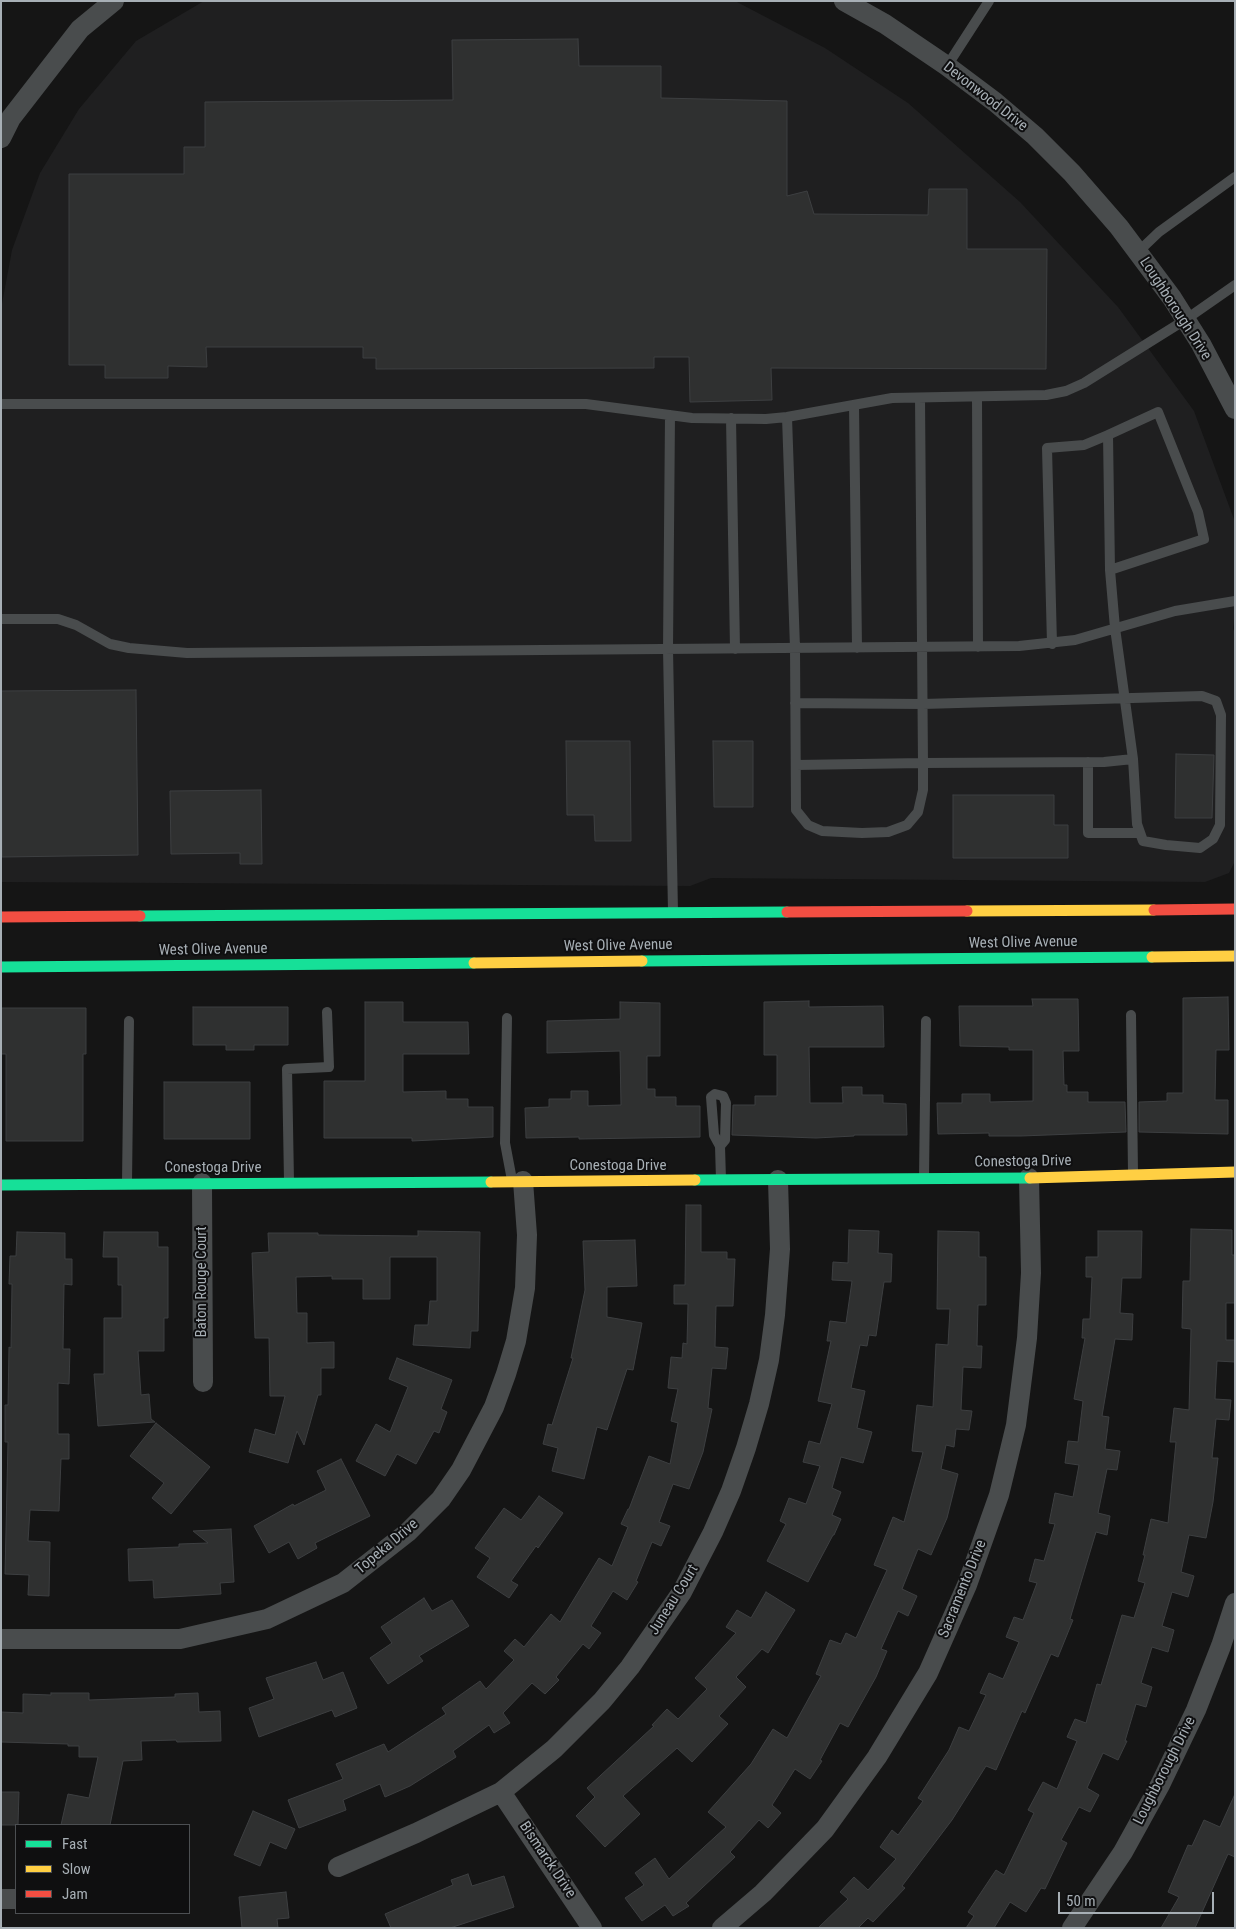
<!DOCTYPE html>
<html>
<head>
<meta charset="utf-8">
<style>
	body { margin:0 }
	#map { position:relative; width:1236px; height:1929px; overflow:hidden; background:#151515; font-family:"Roboto Condensed",sans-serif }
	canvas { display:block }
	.frame { position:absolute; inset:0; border:2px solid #a7afb5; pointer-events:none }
	.legend { position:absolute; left:15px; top:1824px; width:175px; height:90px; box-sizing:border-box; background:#0f0f10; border:1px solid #4c4f52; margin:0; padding:6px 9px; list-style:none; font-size:15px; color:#a7afb5 }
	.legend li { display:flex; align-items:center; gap:10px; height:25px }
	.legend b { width:25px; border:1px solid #4c4f52 }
	.scale { position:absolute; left:1058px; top:1892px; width:156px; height:22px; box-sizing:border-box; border:2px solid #a7afb5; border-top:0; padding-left:6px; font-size:15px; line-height:18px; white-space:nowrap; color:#a7afb5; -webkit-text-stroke:4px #0f0f10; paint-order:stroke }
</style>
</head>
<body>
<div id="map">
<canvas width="1236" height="1929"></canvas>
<div class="frame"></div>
<ul class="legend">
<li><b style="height:6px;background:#16e098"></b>Fast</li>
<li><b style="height:6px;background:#ffcf43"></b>Slow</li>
<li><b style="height:6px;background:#f24e42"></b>Jam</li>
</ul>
<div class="scale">50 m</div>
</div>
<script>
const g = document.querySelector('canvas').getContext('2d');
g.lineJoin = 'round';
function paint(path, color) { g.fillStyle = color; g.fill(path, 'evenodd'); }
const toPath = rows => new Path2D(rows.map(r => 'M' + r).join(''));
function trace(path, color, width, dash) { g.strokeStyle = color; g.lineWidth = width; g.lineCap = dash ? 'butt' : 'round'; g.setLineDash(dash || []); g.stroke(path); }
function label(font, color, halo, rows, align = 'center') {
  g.font = font + ' "Roboto Condensed",sans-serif'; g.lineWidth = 4; g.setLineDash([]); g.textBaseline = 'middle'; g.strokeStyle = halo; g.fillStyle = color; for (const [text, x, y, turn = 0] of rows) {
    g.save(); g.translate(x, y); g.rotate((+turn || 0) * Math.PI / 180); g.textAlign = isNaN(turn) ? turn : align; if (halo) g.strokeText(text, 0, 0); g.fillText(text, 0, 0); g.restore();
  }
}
const built = toPath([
	[204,1,735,1,825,48,908,103,1020,202,1118,307,1194,411,1235,522,1235,609,1233,629,1235,632,1235,861,1229,873,1205,882,711,878,690,886,1,882,1,309,12,250,40,173,79,109,136,41]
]);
const building = toPath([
	[578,39,579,66,661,66,661,98,787,101,787,196,807,191,814,214,928,215,929,189,967,189,967,249,1047,249,1046,369,771,368,772,400,690,402,689,357,654,357,654,368,376,369,376,358,363,358,363,347,206,347,207,367,168,366,168,378,105,378,105,365,69,365,69,174,184,174,184,147,205,147,205,102,453,100,452,40,578,39],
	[136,690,138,855,2,857,1,691,136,690],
	[566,741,630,741,631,841,595,841,594,815,567,815,566,741],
	[713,741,753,741,753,807,714,807,713,741],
	[1176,754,1214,755,1212,818,1175,818,1176,754],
	[261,790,262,864,240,864,240,853,171,854,170,791,261,790],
	[953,795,1054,795,1054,825,1068,825,1068,858,953,858,953,795],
	[1228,997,1229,1050,1216,1050,1215,1100,1228,1100,1228,1134,1139,1132,1139,1102,1167,1101,1167,1093,1183,1093,1183,998,1228,997],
	[1032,999,1078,999,1079,1051,1063,1051,1064,1085,1067,1085,1067,1092,1088,1092,1088,1102,1125,1102,1126,1132,1021,1136,989,1136,989,1133,938,1134,937,1103,962,1103,962,1094,990,1094,990,1102,1033,1101,1033,1050,1009,1050,1009,1047,960,1046,959,1006,1033,1006,1032,999],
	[809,1001,809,1007,883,1006,884,1047,809,1047,810,1103,843,1103,842,1087,862,1087,862,1095,883,1095,883,1103,906,1104,907,1135,854,1135,854,1136,816,1138,732,1135,733,1105,755,1105,755,1096,777,1096,777,1055,764,1055,764,1002,809,1001],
	[365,1002,403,1002,403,1022,468,1022,469,1054,403,1054,403,1092,446,1091,446,1099,468,1099,468,1107,493,1107,493,1137,412,1141,412,1138,324,1138,324,1081,365,1081,365,1002],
	[620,1002,660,1003,660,1056,647,1056,647,1089,655,1089,655,1097,676,1097,676,1106,700,1106,700,1137,579,1139,579,1137,526,1138,525,1108,549,1107,549,1099,571,1099,571,1091,588,1091,588,1106,621,1105,620,1051,547,1053,547,1021,620,1019,620,1002],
	[193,1007,288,1007,288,1045,254,1045,254,1050,226,1050,226,1045,193,1045,193,1007],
	[1,1008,86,1008,86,1054,83,1054,83,1141,6,1141,6,1054,1,1054,1,1008],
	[164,1082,250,1082,250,1139,164,1139,164,1082],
	[686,1205,701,1205,701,1252,727,1252,727,1259,735,1259,733,1306,716,1306,715,1347,728,1348,726,1369,712,1368,708,1408,712,1409,703,1452,689,1489,673,1484,659,1522,670,1526,661,1546,652,1542,636,1581,638,1582,627,1600,613,1591,591,1626,601,1633,589,1649,583,1644,556,1677,559,1680,545,1694,532,1683,503,1713,510,1723,494,1733,489,1725,453,1751,456,1757,410,1786,385,1797,380,1784,343,1800,346,1810,299,1828,288,1800,343,1779,336,1764,384,1744,388,1752,446,1714,442,1708,480,1681,486,1689,514,1660,504,1651,515,1639,524,1647,551,1614,560,1622,599,1558,612,1566,628,1527,621,1524,628,1509,629,1509,649,1456,670,1464,678,1423,671,1421,678,1389,668,1388,671,1357,682,1358,683,1343,687,1344,688,1304,674,1304,674,1285,685,1285,686,1205],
	[1191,1229,1232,1230,1232,1255,1235,1255,1235,1303,1226,1303,1226,1340,1235,1340,1235,1362,1217,1361,1215,1399,1231,1400,1229,1420,1216,1419,1212,1458,1218,1458,1213,1502,1206,1538,1189,1535,1181,1572,1194,1576,1188,1597,1172,1592,1162,1626,1174,1630,1168,1652,1152,1647,1141,1683,1152,1687,1146,1707,1136,1704,1125,1741,1127,1741,1118,1760,1103,1753,1087,1788,1099,1795,1090,1812,1079,1807,1061,1840,1067,1843,1045,1889,1041,1888,1026,1912,1010,1902,994,1928,966,1928,974,1916,968,1912,996,1870,1004,1875,1034,1813,1028,1810,1043,1782,1057,1789,1077,1741,1067,1737,1075,1719,1086,1723,1097,1684,1101,1685,1122,1615,1134,1618,1145,1583,1138,1581,1145,1555,1143,1555,1151,1519,1168,1523,1176,1442,1170,1442,1174,1408,1189,1410,1191,1329,1182,1328,1183,1281,1190,1281,1191,1229],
	[849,1230,879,1231,878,1253,892,1254,891,1282,884,1282,876,1336,869,1335,867,1346,860,1345,851,1388,865,1391,857,1428,872,1432,863,1463,841,1457,832,1488,841,1492,832,1515,841,1519,834,1535,833,1535,808,1582,767,1561,786,1524,780,1521,789,1498,806,1504,820,1466,803,1462,809,1441,820,1444,832,1404,818,1401,831,1341,827,1341,830,1321,846,1323,852,1281,832,1280,833,1262,848,1263,849,1230],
	[418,1231,480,1232,478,1331,471,1331,470,1348,413,1345,415,1325,428,1325,430,1301,437,1301,437,1257,390,1257,390,1299,363,1299,363,1279,332,1279,332,1276,296,1277,297,1313,307,1313,307,1343,334,1342,334,1368,321,1368,321,1395,318,1395,304,1445,297,1431,288,1463,249,1452,255,1429,275,1435,285,1396,270,1396,269,1338,255,1338,252,1253,269,1252,268,1233,318,1233,318,1235,418,1236,418,1231],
	[938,1231,979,1232,979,1257,986,1257,986,1305,978,1305,977,1346,982,1346,981,1368,963,1367,961,1410,972,1411,969,1430,956,1429,954,1447,946,1445,941,1469,958,1474,947,1518,931,1555,918,1549,902,1589,917,1596,908,1616,898,1611,881,1649,887,1651,876,1677,848,1727,840,1723,820,1760,822,1761,810,1779,795,1769,772,1805,781,1813,768,1828,759,1820,730,1852,735,1857,686,1903,689,1906,673,1916,665,1905,642,1921,625,1898,644,1885,635,1873,655,1858,669,1879,726,1827,708,1812,751,1764,773,1729,787,1738,821,1676,816,1674,830,1640,841,1644,846,1633,856,1638,887,1570,874,1565,893,1517,904,1522,923,1452,912,1451,917,1405,933,1407,936,1344,948,1345,950,1309,937,1309,938,1231],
	[1098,1231,1142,1231,1141,1278,1122,1278,1120,1313,1133,1314,1132,1340,1115,1339,1102,1416,1109,1417,1105,1449,1120,1451,1117,1470,1107,1469,1098,1513,1110,1516,1107,1535,1096,1532,1070,1619,1073,1620,1058,1657,1051,1654,1025,1713,1022,1711,996,1770,986,1766,952,1820,902,1886,905,1888,873,1922,868,1918,858,1928,818,1928,848,1899,840,1892,854,1877,868,1890,896,1859,880,1847,892,1830,898,1835,923,1801,918,1798,949,1750,959,1727,969,1731,986,1695,980,1693,989,1673,1003,1679,1019,1642,1006,1637,1014,1617,1023,1620,1037,1583,1029,1581,1035,1559,1044,1561,1055,1524,1049,1523,1055,1493,1073,1497,1079,1465,1065,1463,1068,1441,1078,1442,1083,1401,1074,1399,1085,1338,1082,1338,1083,1319,1090,1319,1092,1277,1086,1277,1086,1257,1098,1257,1098,1231],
	[17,1232,65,1233,65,1259,72,1259,72,1285,64,1284,63,1349,70,1349,69,1384,58,1383,58,1434,69,1434,69,1459,61,1459,59,1511,30,1510,28,1541,50,1542,49,1596,28,1595,29,1575,5,1574,8,1442,5,1442,5,1405,8,1405,9,1347,11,1348,12,1284,9,1284,10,1256,16,1256,17,1232],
	[104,1232,158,1232,158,1247,168,1247,168,1318,164,1318,164,1351,138,1351,141,1395,149,1394,151,1419,155,1422,98,1426,94,1374,104,1374,104,1318,122,1318,122,1285,118,1285,118,1257,103,1257,104,1232],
	[635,1240,637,1286,607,1287,607,1317,642,1323,633,1370,627,1369,607,1430,597,1427,584,1479,552,1471,558,1448,543,1444,548,1424,552,1425,573,1358,571,1358,585,1290,583,1241,635,1240],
	[397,1358,452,1380,441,1409,447,1412,439,1433,434,1431,416,1464,397,1454,385,1476,356,1461,376,1424,390,1432,408,1387,389,1379,397,1358],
	[156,1423,210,1467,171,1514,152,1498,164,1483,130,1456,156,1423],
	[341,1459,370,1516,315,1543,317,1548,298,1559,289,1542,269,1553,254,1526,293,1504,294,1506,326,1490,317,1471,341,1459],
	[539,1496,563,1513,538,1548,536,1546,511,1581,518,1585,509,1598,477,1577,490,1558,475,1548,504,1508,521,1520,539,1496],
	[231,1529,234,1582,220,1583,221,1594,154,1598,153,1580,129,1581,128,1549,179,1547,179,1544,208,1543,193,1531,231,1529],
	[766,1592,795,1610,768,1653,762,1649,736,1677,746,1687,719,1716,728,1724,692,1762,677,1748,623,1796,640,1814,605,1847,576,1816,595,1797,587,1788,654,1726,652,1725,667,1709,678,1719,707,1689,695,1678,736,1633,726,1627,737,1610,751,1618,766,1592],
	[424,1598,432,1611,452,1600,469,1626,419,1656,423,1661,388,1684,370,1658,392,1643,381,1627,424,1598],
	[316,1662,323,1680,343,1672,357,1708,335,1717,332,1710,259,1737,249,1708,274,1699,266,1678,316,1662],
	[51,1693,89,1693,89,1700,175,1697,175,1694,198,1693,199,1712,220,1711,221,1741,177,1742,176,1740,141,1741,142,1760,123,1761,110,1825,61,1825,68,1794,89,1798,98,1757,79,1757,79,1746,68,1746,68,1744,1,1742,1,1712,23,1713,23,1694,51,1695,51,1693],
	[1,1792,19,1792,18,1825,1,1825,1,1792],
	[1235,1794,1235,1857,1228,1854,1195,1928,1161,1928,1179,1897,1168,1892,1188,1845,1192,1846,1204,1820,1220,1827,1235,1794],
	[253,1811,295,1829,286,1849,270,1842,260,1866,234,1855,253,1811],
	[468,1874,472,1886,504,1876,514,1907,450,1928,391,1928,385,1914,453,1885,451,1880,468,1874],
	[286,1892,289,1918,277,1919,278,1928,242,1928,239,1897,286,1892]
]);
const lane = toPath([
	[947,66,989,1],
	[1138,252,1159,232,1235,177],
	[977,397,978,647],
	[920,398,923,763,1104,762,1133,759,1115,628,1110,570,1108,435,1158,412,1198,512,1204,539,1110,570],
	[1,404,586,404,692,418,766,419,787,417,892,398,1046,395,1066,391,1084,383,1185,320,1235,285],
	[854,405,857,648],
	[670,415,668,649,673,912],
	[787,417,795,648,796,810,808,825,822,831,862,833,888,832,907,825,918,812,923,790,923,763,796,765],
	[731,418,735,649],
	[1,619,58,619,76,625,110,644,129,648,187,653,1019,646,1075,640,1175,611,1235,601],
	[1052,644,1047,448,1084,445,1108,435],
	[795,703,923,704,1202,696,1216,701,1221,715,1220,825,1213,839,1200,848,1166,845,1143,841,1137,824,1133,759],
	[1088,762,1088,833,1140,833],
	[1131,1015,1133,1173],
	[507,1018,505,1143,512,1180],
	[720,1146,725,1140,726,1103,723,1096,715,1094,711,1097,714,1135,720,1146,721,1180],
	[924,1178,926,1021],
	[289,1181,287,1069,329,1067,327,1012],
	[127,1183,129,1021]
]);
const street = toPath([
	[844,1,885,24,947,66,995,102,1035,136,1072,173,1119,227,1172,298,1201,344,1235,409],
	[1,138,11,118,80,29,114,1],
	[202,1183,203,1382],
	[1,1639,180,1639,267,1619,343,1583,408,1532,441,1499,461,1470,494,1407,506,1374,516,1341,525,1288,527,1235,523,1181],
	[501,1792,592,1928],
	[338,1867,416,1833,501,1792,554,1749,602,1701,630,1667,682,1592,713,1532,731,1491,746,1448,759,1404,769,1360,775,1315,780,1249,778,1180],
	[1,1899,16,1899],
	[722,1928,763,1893,825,1829,877,1757,928,1673,967,1585,999,1495,1016,1425,1027,1338,1031,1273,1029,1178],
	[1072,1928,1123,1852,1160,1785,1196,1710,1221,1646,1235,1603]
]);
const fast = toPath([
	[140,916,787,912],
	[642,961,1152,957],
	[1,967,474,963],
	[695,1180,1030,1178],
	[1,1185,491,1182]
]);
const slow = toPath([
	[967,911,1154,910],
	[1152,957,1235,956],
	[474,963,642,961],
	[1030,1178,1235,1172],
	[491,1182,695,1180]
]);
const jam = toPath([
	[1154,910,1235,909],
	[787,912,967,911],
	[1,917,140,916]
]);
const streetNames = [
	["Devonwood Drive",985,97,38],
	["Loughborough Drive",1175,309,57],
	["West Olive Avenue",1023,943,-1],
	["West Olive Avenue",618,946,-1],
	["West Olive Avenue",213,950,-1],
	["Conestoga Drive",1023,1162,-1],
	["Conestoga Drive",618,1166],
	["Conestoga Drive",213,1168],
	["Baton Rouge Court",202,1282,-90],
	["Topeka Drive",387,1547,-40],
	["Sacramento Drive",963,1589,-68],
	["Juneau Court",674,1600,-58],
	["Loughborough Drive",1165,1771,-63],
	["Bismarck Drive",547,1860,56]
];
paint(built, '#1f1f20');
paint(building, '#2f3030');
trace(building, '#3d3f41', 1);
trace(lane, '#494c4d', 10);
trace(street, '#494c4d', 20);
trace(fast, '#16e098', 11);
trace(slow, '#ffcf43', 11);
trace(jam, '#f24e42', 11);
label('15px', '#a7afb5', '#0f0f10', streetNames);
</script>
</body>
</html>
